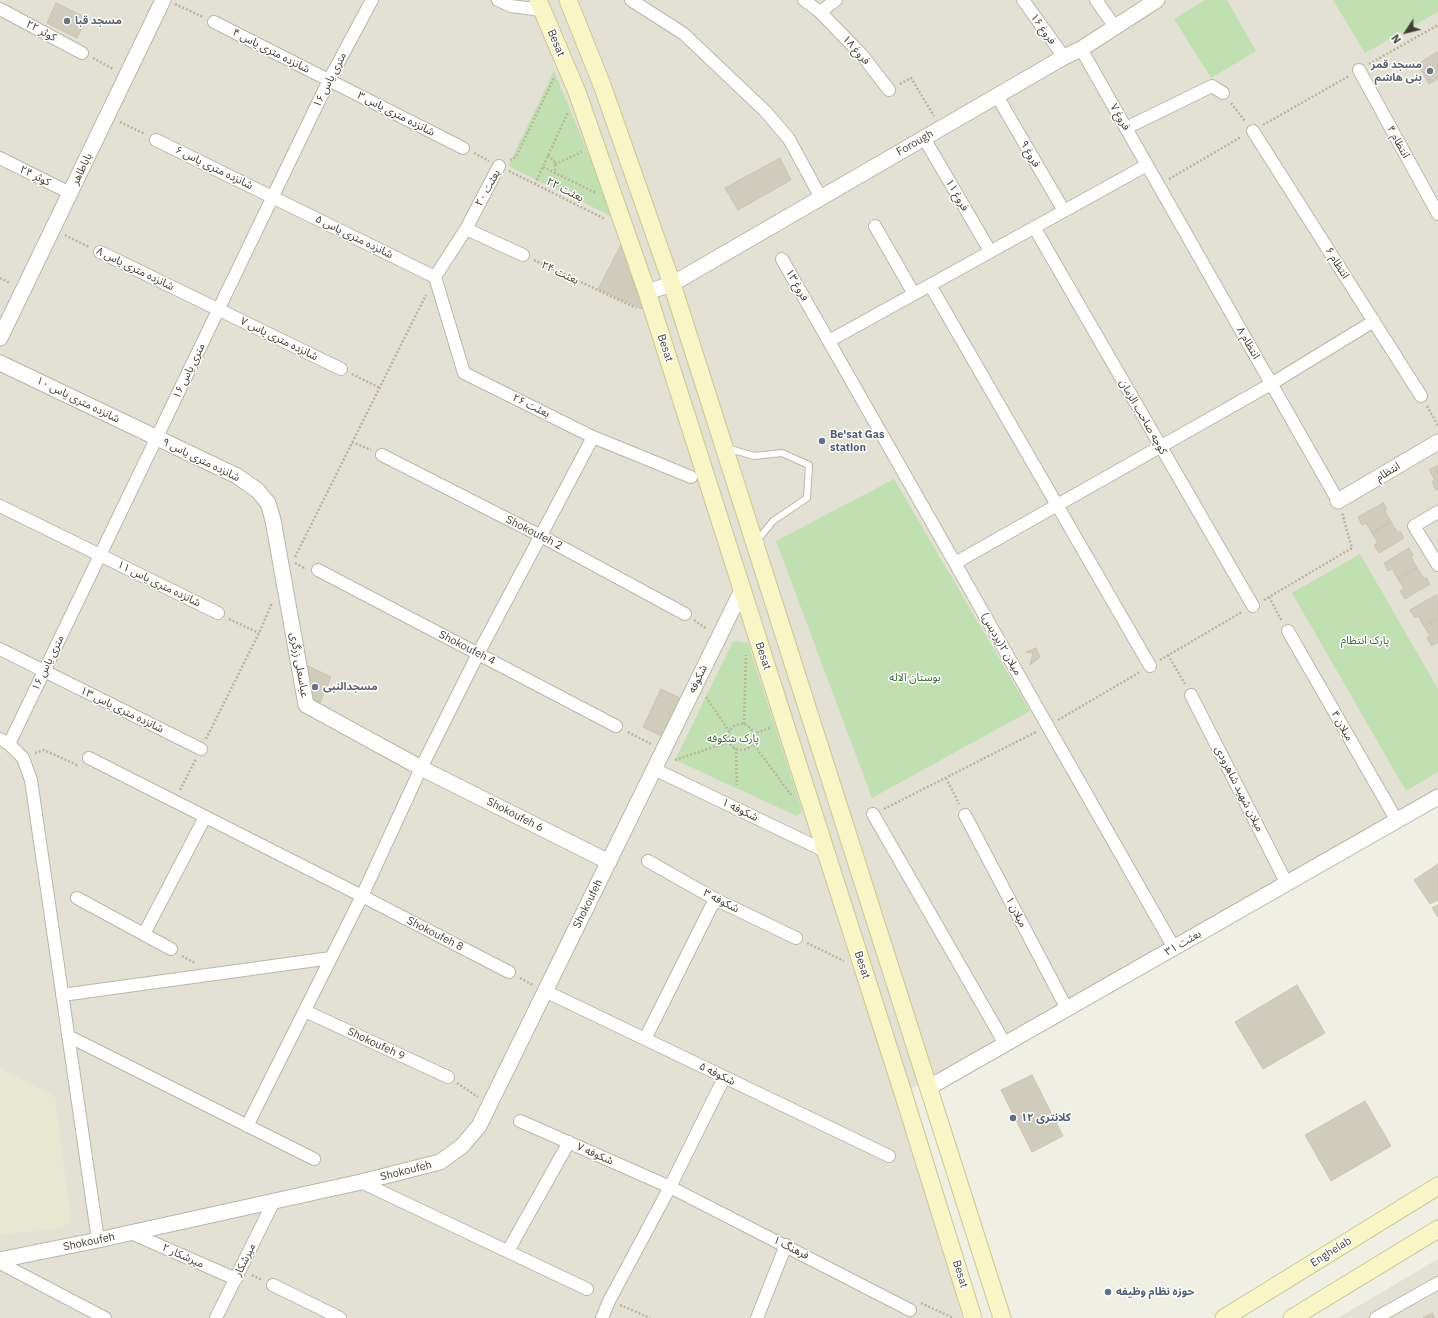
<!DOCTYPE html>
<html>
<head>
<meta charset="utf-8">
<style>
	body { margin:0 }
	#map { position:relative; width:1438px; height:1318px; overflow:hidden; background:#f0efe4; font-family:"IBM Plex Sans",sans-serif }
	canvas { display:block }
	.north { position:absolute; left:1386px; top:12px; width:40px; height:40px; -webkit-text-stroke:3px #fff; paint-order:stroke; rotate:235deg; font-size:11px; font-weight:700; line-height:16px; text-align:center; color:#413f35 }
	.north::after { content:''; display:block; margin:auto; width:14px; height:18px; background:#413f35; clip-path:polygon(50% 0,100% 100%,50% 72%,0 100%) }
</style>
</head>
<body>
<div id="map">
<canvas width="1438" height="1318"></canvas>
<div class="north">N</div>
</div>
<script>
const g = document.querySelector('canvas').getContext('2d');
g.lineJoin = 'round';
function paint(path, color) { g.fillStyle = color; g.fill(path, 'evenodd'); }
const toPath = rows => new Path2D(rows.map(r => 'M' + r).join(''));
function trace(path, color, width, dash) { g.strokeStyle = color; g.lineWidth = width; g.lineCap = dash ? 'butt' : 'round'; g.setLineDash(dash || []); g.stroke(path); }
function label(font, color, halo, rows, align = 'center') {
  g.font = font + ' "IBM Plex Sans","Noto Sans Arabic",sans-serif'; g.lineWidth = 3; g.setLineDash([]); g.textBaseline = 'middle'; g.strokeStyle = halo; g.fillStyle = color; for (const [text, x, y, turn = 0] of rows) {
    g.save(); g.translate(x, y); g.rotate((+turn || 0) * Math.PI / 180); g.textAlign = isNaN(turn) ? turn : align; if (halo) g.strokeText(text, 0, 0); g.fillText(text, 0, 0); g.restore();
  }
}
const residential = toPath([
	[0,0,1438,0,1438,807,903,1093,962,1318,0,1318],
	[1438,1259,1438,1318,1338,1318]
]);
const education = toPath([
	[0,1068,55,1096,71,1220,63,1228,0,1235]
]);
const green = toPath([
	[1205,0,1227,0,1256,51,1211,78,1174,19],
	[1333,0,1438,0,1438,12,1365,53],
	[554,71,612,211,611,216,508,166],
	[894,479,1030,711,872,798,776,541],
	[1360,554,1438,689,1438,772,1406,791,1292,593],
	[733,641,748,643,802,811,797,816,675,760]
]);
const building = toPath([
	[56,3,87,18,77,38,47,23,56,3],
	[1437,52,1438,55,1438,79,1429,84,1418,64,1437,52],
	[780,158,791,180,738,210,725,188,780,158],
	[621,245,642,309,598,289,621,245],
	[1438,465,1438,489,1436,490,1432,482,1435,480,1429,470,1438,465],
	[1383,503,1387,509,1385,511,1391,522,1372,533,1366,523,1362,525,1358,517,1383,503],
	[1391,522,1398,533,1400,531,1404,538,1379,553,1374,545,1378,543,1372,533,1391,522],
	[1409,548,1413,555,1411,557,1417,568,1398,579,1392,569,1388,571,1384,563,1409,548],
	[1417,568,1424,579,1426,577,1430,584,1405,599,1400,591,1404,589,1398,579,1417,568],
	[1436,595,1438,599,1438,618,1424,626,1418,616,1415,618,1410,610,1436,595],
	[1438,618,1438,642,1432,646,1427,638,1430,636,1424,626,1438,618],
	[1036,648,1040,657,1030,665,1033,653,1026,652,1036,648],
	[300,662,331,677,319,705,305,697,300,662],
	[661,689,680,698,661,736,643,727,661,689],
	[1438,864,1438,900,1430,904,1414,880,1438,864],
	[1438,905,1438,917,1432,908,1438,905],
	[1297,985,1325,1033,1263,1069,1235,1022,1297,985],
	[1032,1075,1063,1136,1032,1152,1001,1090,1032,1075],
	[1365,1101,1391,1146,1331,1181,1305,1135,1365,1101],
	[1432,1313,1435,1318,1423,1318,1432,1313]
]);
const path = toPath([
	[175,4,203,17],
	[93,58,113,69],
	[1369,64,1438,25],
	[900,84,911,78,934,116],
	[1231,103,1245,121],
	[120,122,145,134],
	[1263,125,1349,76],
	[474,153,489,161],
	[548,155,554,161,555,165,555,173],
	[510,160,516,157,554,78],
	[555,164,582,152],
	[543,167,596,193],
	[509,171,605,219],
	[1169,179,1241,137],
	[535,184,568,112],
	[65,235,89,247],
	[534,260,636,308],
	[0,278,10,283],
	[352,374,380,388],
	[1427,406,1438,426],
	[352,442,371,450],
	[295,557,426,295],
	[295,563,306,569],
	[1269,597,1282,621],
	[1264,600,1352,548,1342,513],
	[229,619,259,633],
	[694,620,707,629],
	[1168,655,1185,684],
	[1160,660,1242,612],
	[706,697,729,731],
	[1058,720,1140,672],
	[744,724,746,655],
	'728 737a13 13 0 1 1 26 0a13 13 0 1 1-26 0Z',
	[628,732,651,744],
	[753,734,772,727],
	[206,739,259,633,272,603],
	[752,742,791,795],
	[736,748,737,785],
	[35,753,44,750,77,765,78,764],
	[675,760,729,742],
	[946,778,959,804],
	[180,790,196,759],
	[884,809,1036,732],
	[807,943,844,961],
	[182,956,195,963],
	[520,978,533,985],
	[457,1083,478,1097],
	[252,1275,262,1280],
	[921,1303,953,1318],
	[620,1305,650,1318]
]);
const service = toPath([
	[727,448,754,456,782,453,809,465,807,498,773,521,757,541]
]);
const minor = toPath([
	[498,0,511,6,543,10],
	[631,0,684,34,766,112,789,139,821,198],
	[804,0,820,12,862,55,889,90],
	[1023,0,1064,57],
	[1096,0,1115,27],
	[0,9,82,53],
	[820,12,836,0],
	[214,22,463,148],
	[1081,49,1338,501],
	[1359,70,1438,214],
	[997,96,1064,211],
	[1126,128,1212,86,1223,93],
	[1253,131,1421,396],
	[924,138,990,251],
	[156,140,435,277],
	[0,158,70,193],
	[875,226,914,294],
	[1034,227,1253,606],
	[466,229,523,255],
	[100,252,341,369],
	[782,259,1174,948],
	[435,277,464,373,593,437,691,477],
	[435,277,466,229,499,166],
	[930,285,1150,666],
	[829,341,1147,165],
	[382,455,541,536,685,614],
	[0,506,218,613],
	[1438,512,1414,526,1438,565],
	[955,563,1271,384,1374,321],
	[318,570,616,726],
	[1288,631,1397,821],
	[0,649,201,749],
	[1191,695,1287,884],
	[0,739,9,744,23,758,31,780,98,1240],
	[9,744,329,80,372,0],
	[89,758,362,896,509,972],
	[654,769,825,851],
	[873,814,1005,1044],
	[965,815,1067,1009],
	[648,861,715,899,796,938],
	[77,898,171,949],
	[144,934,205,817],
	[545,991,889,1156],
	[62,995,331,958],
	[305,1011,448,1077],
	[68,1036,314,1159],
	[645,1039,715,899],
	[520,1121,670,1187,910,1310],
	[247,1126,362,896,421,768,478,654,593,437],
	[361,1182,587,1289],
	[131,1233,236,1279],
	[508,1251,569,1142],
	[0,1263,105,1318],
	[273,1285,340,1318],
	[216,1318,274,1201],
	[602,1318,609,1301,670,1187,724,1078],
	[757,1318,786,1245],
	[1376,1318,1438,1283]
]);
const tertiary = toPath([
	[647,292,672,284,1064,57,1081,49,1157,0],
	[0,338,163,0],
	[0,363,237,476,257,490,268,503,273,520,306,705,421,768,609,862],
	[1338,501,1438,442],
	[928,1088,1438,797],
	[0,1260,98,1240,361,1182,440,1162,462,1146,479,1126,742,590]
]);
const secondary = toPath([
	[538,0,577,92,647,292,903,1093,973,1318],
	[568,0,602,85,672,284,1002,1318],
	[1224,1318,1438,1186],
	[1292,1318,1438,1229]
]);
const markers = [
	[67,21,4,"#6b7280"],
	[1430,71,4,"#6b7280"],
	[822,441,4,"#5c6f8a"],
	[315,687,4,"#6b7280"],
	[1013,1118,4,"#5c6f8a"],
	[1108,1292,4,"#5c6f8a"]
];
const worshipNames = [
	["مسجد قبا",75,21],
	["مسجد قمر",1422,65,"right"],
	["بنی هاشم",1422,78,"right"],
	["مسجدالنبی",323,687]
];
const streetNames = [
	["فروغ ۱۶",1043,29,54],
	["کوثر ۲۲",41,31,28],
	["Besat",556,43,67],
	["فروغ ۱۸",856,50,48],
	["شانزده متری یاس ۴",271,51,27],
	["۱۶ متری یاس",330,80,-63],
	["شانزده متری یاس ۳",396,114,27],
	["فروغ ۷",1120,117,60],
	["انتظام ۴",1398,142,61],
	["Forough",915,143,-30],
	["فروغ ۹",1030,154,60],
	["شانزده متری یاس ۶",214,168,26],
	["باباطاهر",82,169,-64],
	["کوثر ۲۴",35,176,26],
	["بعثت ۲۰",488,188,-61],
	["بعثت ۲۲",565,190,27],
	["فروغ ۱۱",957,195,60],
	["شانزده متری یاس ۵",354,237,26],
	["انتظام ۶",1337,263,58],
	["شانزده متری یاس ۸",135,269,26],
	["بعثت ۲۴",560,273,25],
	["فروغ ۱۳",797,285,60],
	["شانزده متری یاس ۷",279,339,26],
	["انتظام ۸",1248,343,60],
	["Besat",665,348,72],
	["۱۶ متری یاس",189,371,-64],
	["شانزده متری یاس ۱۰",78,400,26],
	["بعثت ۲۶",531,406,26],
	["کوچه صاحب الزمان",1143,417,60],
	["شانزده متری یاس ۹",201,460,26],
	["انتظام",1388,472,-31],
	["Shokoufeh 2",534,533,27],
	["شانزده متری یاس ۱۱",159,584,26],
	["میلان ۲(پردیس)",1001,644,60],
	["Shokoufeh 4",467,648,27],
	["Besat",763,656,72],
	["۱۶ متری یاس",48,663,-64],
	["عباسعلی زرگری",299,665,80],
	["شکوفه",698,679,-64],
	["شانزده متری یاس ۱۳",122,710,26],
	["میلان ۴",1342,726,60],
	["میلان شهید شاهرودی",1239,789,63],
	["شکوفه ۱",740,810,26],
	["Shokoufeh 6",515,815,27],
	["شکوفه ۳",721,901,27],
	["Shokoufeh",588,904,-64],
	["میلان ۱",1016,912,62],
	["Shokoufeh 8",435,934,27],
	["بعثت ۳۱",1183,943,-30],
	["Besat",862,965,72],
	["Shokoufeh 9",376,1044,25],
	["شکوفه ۵",717,1074,26],
	["شکوفه ۷",595,1154,24],
	["Shokoufeh",406,1171,-14],
	["Shokoufeh",89,1242,-12],
	["فرهنگ ۱",791,1248,27],
	["Enghelab",1331,1252,-32],
	["میرشکار ۲",183,1256,24],
	["میرشکار",245,1260,-64],
	["Besat",960,1274,73]
];
const serviceNames = [
	["Be'sat Gas",830,435],
	["station",830,448],
	["کلانتری ۱۲",1021,1118],
	["حوزه نظام وظیفه",1116,1292]
];
const parkNames = [
	["پارک انتظام",1365,641],
	["بوستان آلاله",915,678],
	["پارک شکوفه",733,739]
];
paint(residential, '#e3e1d3');
paint(education, '#e7e6cf');
paint(green, '#c1e0b1');
paint(building, '#d0ccbb');
trace(building, '#cac5af', 1);
trace(service, '#bab7a8', 8);
trace(minor, '#bab7a8', 14);
trace(tertiary, '#bab7a8', 17);
trace(secondary, '#cbc898', 19);
trace(path, '#bab59b', 2.5, [2, 2]);
trace(service, '#fff', 6);
trace(minor, '#fff', 12);
trace(tertiary, '#fff', 15);
trace(secondary, '#f8f6c6', 17);
for (const [x, y, r, color] of markers) { const dot = new Path2D(); dot.arc(x, y, r, 0, 2 * Math.PI); g.fillStyle = color; g.fill(dot); trace(dot, '#fff', 1.5); }
label('bold 11px', '#5b616d', '#fff', worshipNames, 'left');
label('11px', '#413f35', '#fff', streetNames);
label('bold 11px', '#4e5e75', '#fff', serviceNames, 'left');
label('11px', '#3a6b2f', '#fff', parkNames);
</script>
</body>
</html>
